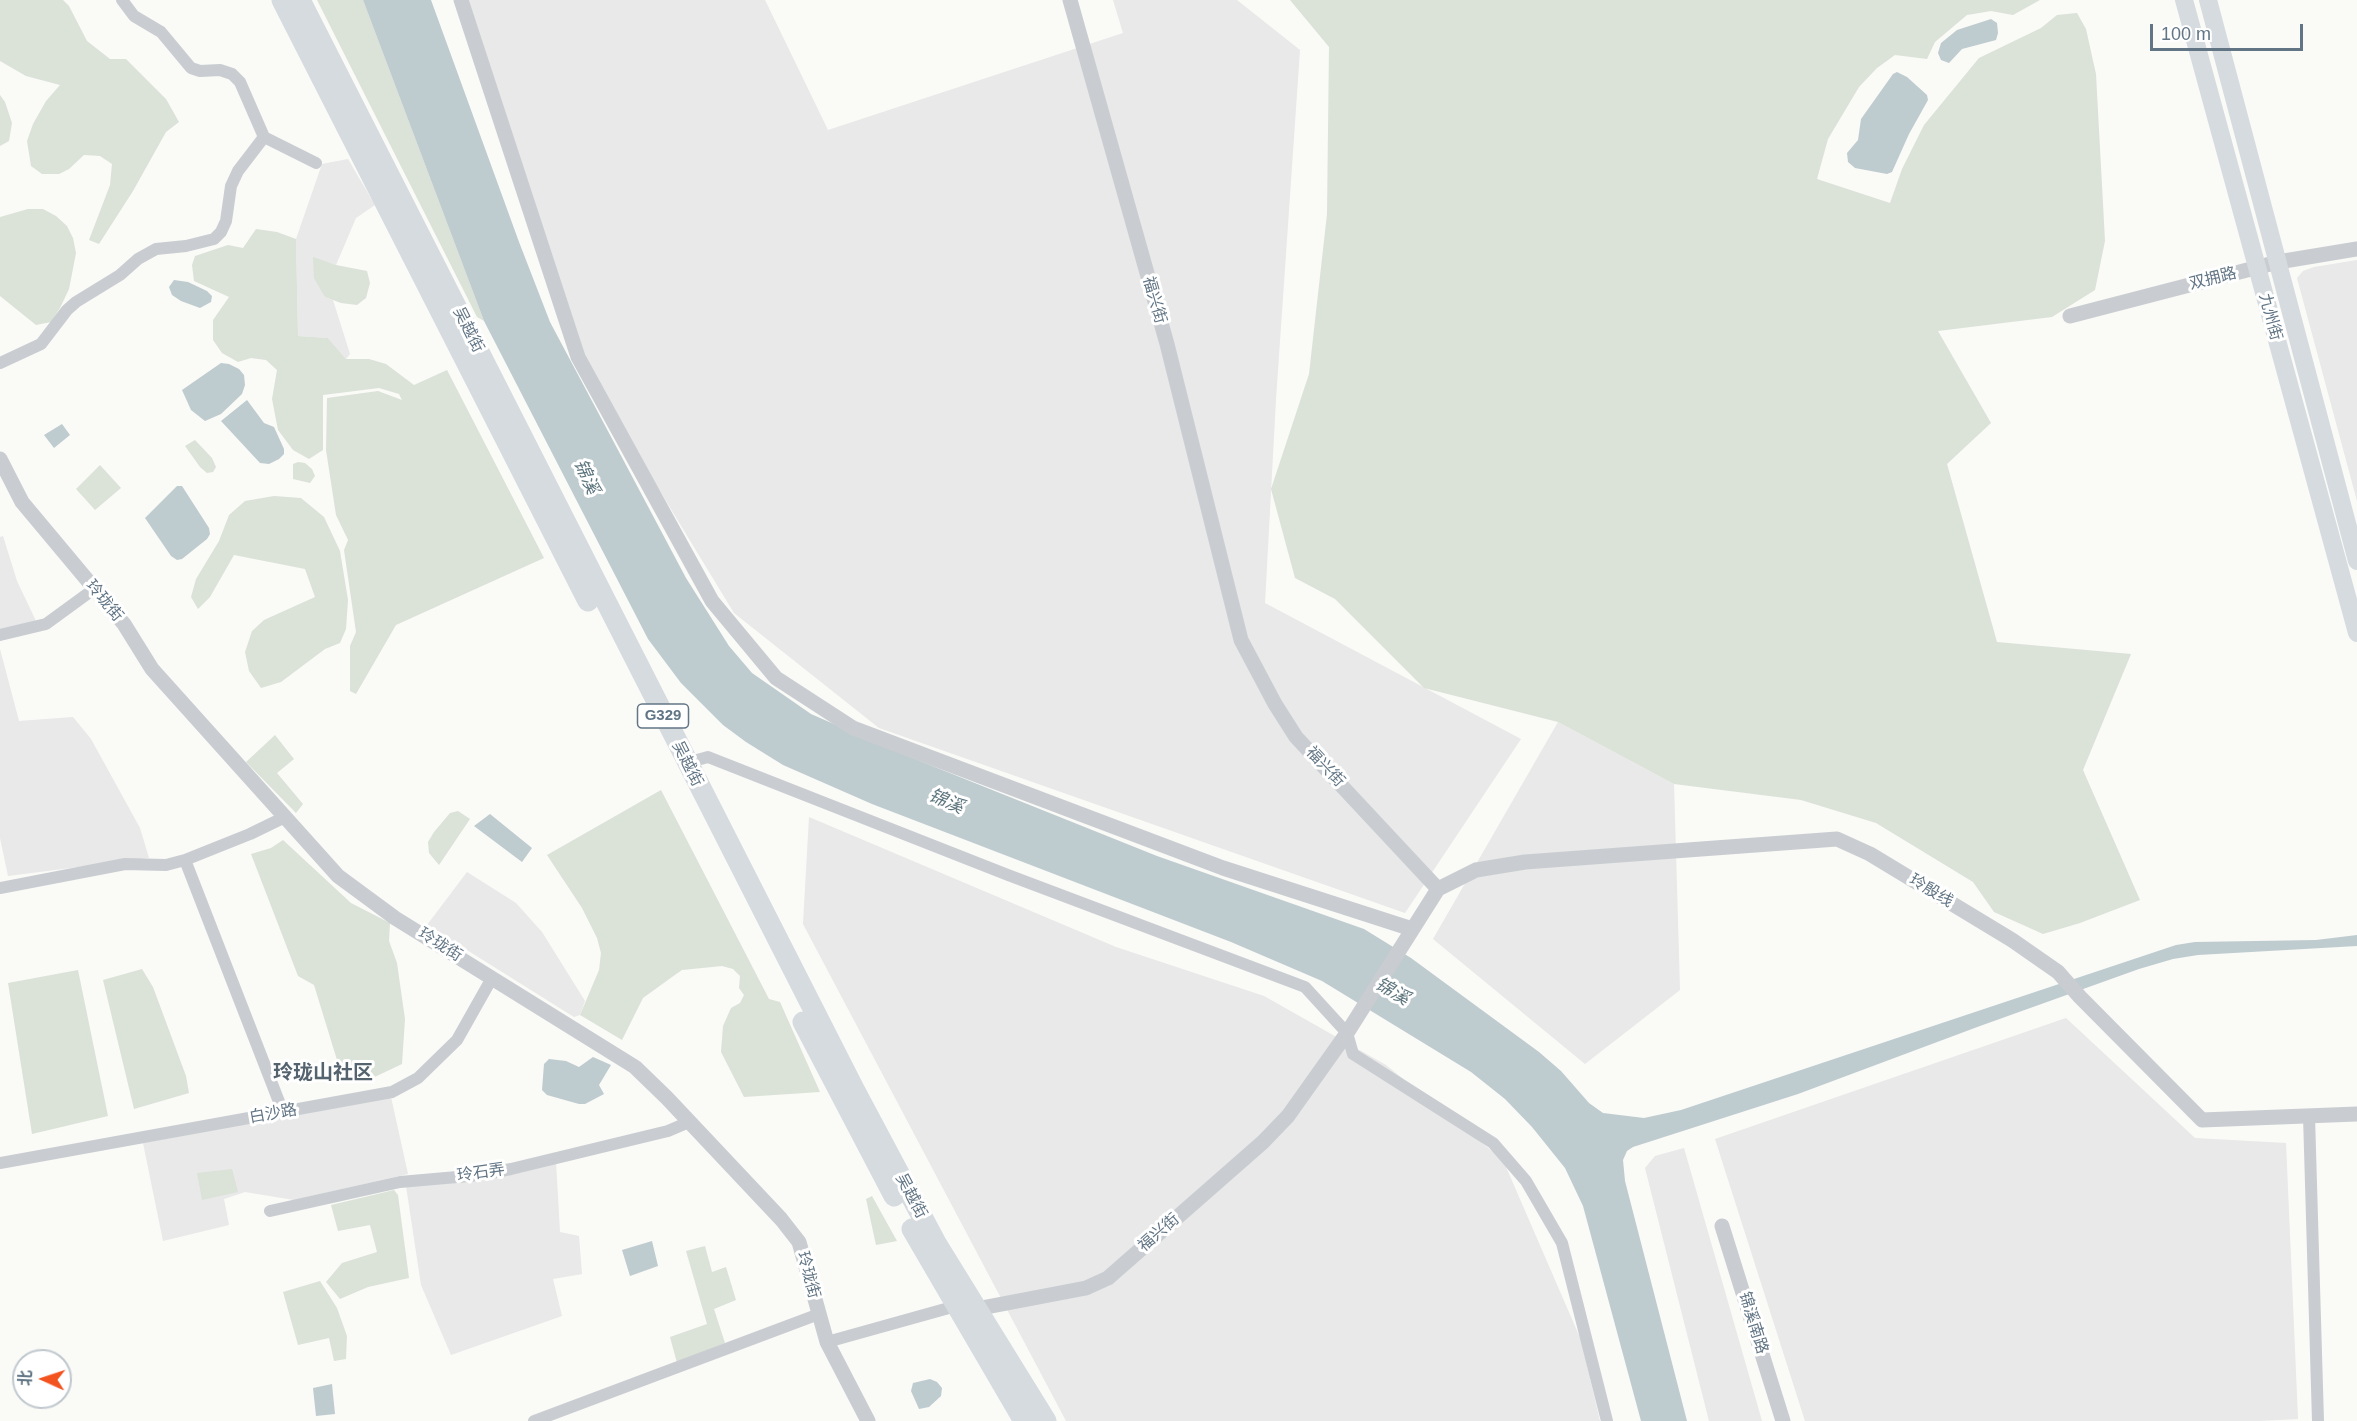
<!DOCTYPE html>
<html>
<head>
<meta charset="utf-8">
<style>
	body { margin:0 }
	#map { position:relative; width:2357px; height:1421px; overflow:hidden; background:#fafaf7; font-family:Helvetica,"Noto Sans SC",sans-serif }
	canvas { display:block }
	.north { position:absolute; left:12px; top:1349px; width:60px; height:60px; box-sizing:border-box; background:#fff; border:2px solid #c0c8ce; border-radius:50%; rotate:273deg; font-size:16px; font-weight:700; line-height:24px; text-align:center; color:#627585 }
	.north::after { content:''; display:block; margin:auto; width:21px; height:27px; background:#f2531f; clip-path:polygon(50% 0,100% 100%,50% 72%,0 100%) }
	.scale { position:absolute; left:2150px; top:24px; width:153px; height:27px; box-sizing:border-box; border:3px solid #627585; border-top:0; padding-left:8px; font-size:18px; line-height:21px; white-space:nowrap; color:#627585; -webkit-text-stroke:4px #fff; paint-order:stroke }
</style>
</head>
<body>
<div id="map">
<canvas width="2357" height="1421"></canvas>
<div class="north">北</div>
<div class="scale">100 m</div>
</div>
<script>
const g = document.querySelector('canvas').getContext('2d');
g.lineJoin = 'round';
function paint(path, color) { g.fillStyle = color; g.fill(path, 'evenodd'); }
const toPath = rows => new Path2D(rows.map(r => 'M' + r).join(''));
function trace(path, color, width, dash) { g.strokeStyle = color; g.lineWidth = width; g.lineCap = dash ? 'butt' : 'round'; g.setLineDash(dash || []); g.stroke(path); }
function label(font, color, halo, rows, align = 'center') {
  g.font = font + ' Helvetica,"Noto Sans SC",sans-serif'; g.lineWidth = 6; g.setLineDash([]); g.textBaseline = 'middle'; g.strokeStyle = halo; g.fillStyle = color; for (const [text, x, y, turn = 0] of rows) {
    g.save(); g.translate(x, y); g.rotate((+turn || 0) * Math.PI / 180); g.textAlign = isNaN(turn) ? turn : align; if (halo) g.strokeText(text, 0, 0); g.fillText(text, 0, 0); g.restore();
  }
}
const built = toPath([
	[465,0,765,0,828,130,1123,33,1113,0,1237,0,1300,50,1276,399,1265,603,1521,739,1405,913,879,728,734,613,570,343],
	[348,159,375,205,356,218,336,265,313,258,325,297,333,300,350,354,346,359,328,338,298,336,296,239,322,164],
	[2357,260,2357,501,2297,278,2303,271,2314,267],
	[3,536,17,581,36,621,0,629,0,537],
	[0,649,19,721,73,717,91,739,140,828,149,858,8,876,0,838],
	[1558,722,1674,784,1680,990,1585,1064,1433,939],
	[809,817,1116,947,1264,996,1386,1065,1503,1160,1581,1340,1600,1421,1066,1421,803,924],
	[467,872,516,903,542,932,585,1001,580,1015,574,1017,427,925],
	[2066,1018,2195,1138,2286,1143,2298,1419,2259,1421,1805,1421,1715,1139],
	[391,1097,408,1174,294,1200,245,1192,224,1199,229,1225,163,1241,143,1143],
	[1684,1148,1762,1421,1709,1421,1645,1168,1655,1156],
	[556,1162,560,1232,579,1236,582,1274,553,1279,562,1316,451,1355,421,1285,406,1186]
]);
const green = toPath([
	[0,0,63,0,69,6,87,41,110,59,126,59,166,99,179,122,166,132,133,191,99,244,89,240,110,185,112,164,100,156,84,155,69,169,59,174,42,174,31,166,27,141,33,124,46,101,60,85,26,76,0,61],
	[317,0,363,0,484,321,477,317],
	[1290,0,2040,0,2013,15,1991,11,1967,15,1935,42,1927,59,1895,55,1877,68,1859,87,1828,139,1817,179,1890,203,1902,169,1924,125,1979,58,2041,28,2057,15,2077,13,2086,29,2096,74,2105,241,2095,290,2052,317,1938,331,1991,423,1947,464,1997,642,2131,654,2083,770,2140,900,2080,923,2043,934,1994,912,1973,882,1876,823,1801,800,1674,784,1558,722,1424,688,1335,599,1295,578,1271,489,1309,374,1327,214,1329,47],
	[0,95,5,102,12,123,9,141,0,146],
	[28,209,43,209,56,216,67,226,73,238,76,253,69,289,60,308,51,322,36,325,0,296,0,217],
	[256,229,277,232,296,239,298,336,328,338,346,359,369,359,386,364,414,385,447,370,544,558,396,625,356,694,350,691,350,646,356,632,344,550,348,540,336,515,326,450,327,398,378,391,402,400,399,394,379,388,323,395,323,450,309,459,293,450,278,430,272,399,277,370,266,360,251,358,238,362,222,353,213,340,213,320,229,297,194,281,192,265,195,256,228,245,243,248],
	[313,257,336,265,367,271,370,283,366,298,357,305,341,303,325,297,314,278],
	[195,440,212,458,216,467,213,472,207,473,200,467,185,446],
	[298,462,305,463,312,469,315,476,310,483,293,479,293,464],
	[100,465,121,488,95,510,76,489],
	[274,496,301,498,324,517,340,551,348,600,346,629,340,643,325,649,281,682,261,688,249,671,245,652,252,631,264,620,315,597,305,569,234,555,210,597,198,609,191,597,196,579,219,541,229,515,245,501],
	[275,735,294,759,277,773,303,804,296,813,246,762],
	[661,790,769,999,780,1002,820,1092,744,1097,721,1052,723,1026,731,1008,740,1003,744,995,739,988,740,976,733,969,722,966,682,970,672,977,643,998,622,1040,580,1015,599,970,601,953,597,938,582,908,547,855],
	[458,811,470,819,439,865,429,853,428,842,434,832,450,813],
	[283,840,351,903,390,923,389,941,397,963,405,1019,402,1064,362,1083,341,1073,314,985,298,976,251,854,271,848],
	[142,969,153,987,186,1076,189,1093,134,1109,103,980],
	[78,970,108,1116,32,1134,8,983],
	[232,1169,238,1192,202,1200,197,1173],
	[394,1190,398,1195,409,1278,368,1287,340,1299,326,1282,342,1263,377,1252,370,1225,338,1231,331,1205],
	[872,1196,897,1241,876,1245,866,1199],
	[705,1246,712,1272,726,1267,736,1300,714,1309,725,1343,677,1363,670,1337,707,1324,686,1251],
	[320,1281,337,1308,347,1336,346,1359,334,1361,329,1338,298,1345,283,1292]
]);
const water = toPath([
	[363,0,431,0,519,242,550,322,686,578,729,646,752,673,811,714,900,753,1157,856,1364,929,1411,958,1539,1052,1561,1071,1589,1103,1603,1113,1644,1118,1681,1110,2176,945,2195,942,2316,940,2357,935,2357,946,2198,955,2173,959,2139,969,1980,1026,1798,1094,1633,1147,1627,1151,1623,1160,1625,1181,1687,1421,1641,1421,1583,1206,1565,1168,1532,1127,1505,1099,1471,1072,1322,981,1231,942,872,804,783,765,746,742,723,725,681,683,648,639,484,321],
	[1991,19,1997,23,1998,33,1996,40,1962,49,1949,63,1941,60,1938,53,1941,43,1957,30],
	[1897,72,1907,77,1927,95,1928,100,1909,134,1892,172,1887,174,1855,168,1848,162,1847,153,1858,140,1861,119,1893,74],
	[174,280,188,282,207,291,212,296,211,302,200,308,181,301,172,295,169,287],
	[221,363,229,364,239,369,244,375,245,385,242,394,221,414,205,421,191,410,182,390],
	[247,400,264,423,274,427,284,449,284,454,279,459,269,464,260,463,221,421],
	[62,424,70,435,54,448,44,435],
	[177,486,182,486,209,528,210,534,207,539,182,559,177,560,171,556,145,518],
	[490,814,532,848,522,862,474,826],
	[593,1057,611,1065,599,1085,604,1094,585,1104,579,1104,547,1095,542,1090,544,1064,549,1059,566,1061,579,1067],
	[652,1241,658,1266,630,1276,622,1250],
	[930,1379,937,1382,942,1388,941,1396,929,1407,919,1409,911,1391,913,1383],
	[332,1384,335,1414,316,1416,313,1388]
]);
const minor = toPath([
	[122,0,134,16,161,32,191,68,200,71,220,70,232,74,240,82,264,137,316,163],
	[0,363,41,344,67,310,76,302,120,275,138,259,156,249,186,246,214,239,221,232,226,221,231,186,238,171,264,137],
	[0,635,46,624,94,589],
	[686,763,708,757,1008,875,1305,987,1347,1033,1353,1054,1493,1143,1526,1181,1562,1243,1607,1421],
	[185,860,283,1112],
	[0,888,125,864,166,865,185,860,250,834,285,817],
	[2309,1116,2318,1421],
	[0,1163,392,1092,418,1078,457,1040,492,978],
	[270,1211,400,1182,480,1175,511,1169,668,1131,689,1122],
	[827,1342,956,1306],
	[534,1421,819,1314]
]);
const tertiary = toPath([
	[461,0,578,357,712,601,776,678,853,728,1223,868,1412,929],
	[2070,316,2278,262,2357,249],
	[0,459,22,502,124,624,152,669,338,876,395,918,635,1067,667,1098,781,1219,799,1242,827,1342,868,1421],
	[1438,889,1476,870,1525,862,1837,839,1870,854,2012,940,2058,972,2080,997,2202,1120,2357,1114],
	[1722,1226,1783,1421],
	[976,1309,1086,1288,1108,1278,1263,1142,1288,1116,1347,1033,1438,889,1296,737,1275,704,1241,640,1167,344,1070,0]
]);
const secondary = toPath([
	[2184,0,2357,633],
	[2208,0,2357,561]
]);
const trunk = toPath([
	[282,0,588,601],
	[300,0,854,1089,936,1243,1046,1421],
	[803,1022,894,1196],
	[912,1229,1024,1421]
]);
const shields = [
	[663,716,51]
];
const shieldNames = [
	["G329",663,716]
];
const streetNames = [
	["双拥路",2213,279,-14],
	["福兴街",1154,300,74],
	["九州街",2270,317,75],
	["吴越街",468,330,63],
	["玲珑街",104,601,50],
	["吴越街",687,764,63],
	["福兴街",1325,767,47],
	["玲殷线",1931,891,31],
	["玲珑街",440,945,32],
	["白沙路",273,1114,-10],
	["玲石弄",481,1173,-8],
	["吴越街",911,1196,62],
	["福兴街",1159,1233,-41],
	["玲珑街",808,1275,75],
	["锦溪南路",1753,1323,73]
];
const waterNames = [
	["锦溪",586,477,66],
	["锦溪",946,802,23],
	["锦溪",1392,992,30]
];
const quarterNames = [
	["玲珑山社区",323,1073]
];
paint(built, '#e8e9e8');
paint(green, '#dbe2d8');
paint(water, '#becbcf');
trace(minor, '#c9cdd1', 12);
trace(tertiary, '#c9cdd1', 15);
trace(secondary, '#d6dbdf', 18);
trace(trunk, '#d6dbdf', 21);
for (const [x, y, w] of shields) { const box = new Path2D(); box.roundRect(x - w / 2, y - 12, w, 24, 4.5); g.fillStyle = '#fff'; g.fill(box); trace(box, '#627585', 1.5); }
label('bold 15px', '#627585', null, shieldNames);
label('16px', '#627585', '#fff', streetNames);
label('italic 18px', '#5d757e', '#fff', waterNames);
label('bold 20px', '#55636f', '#fff', quarterNames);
</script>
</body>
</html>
